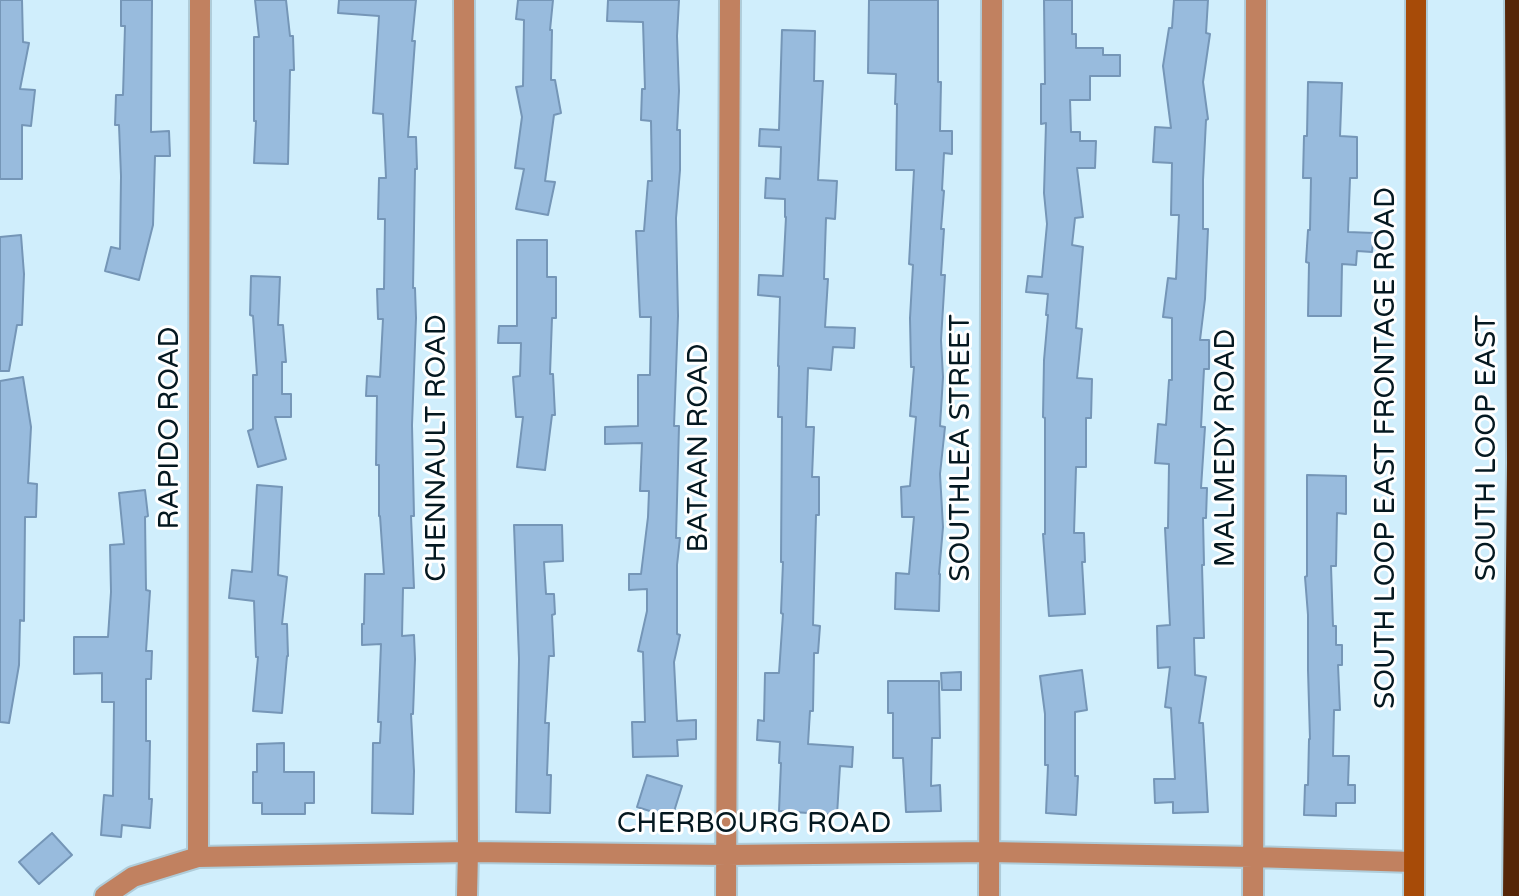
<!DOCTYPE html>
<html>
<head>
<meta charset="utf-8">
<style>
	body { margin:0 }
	canvas { display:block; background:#d0eefc }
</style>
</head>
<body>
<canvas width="1519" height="896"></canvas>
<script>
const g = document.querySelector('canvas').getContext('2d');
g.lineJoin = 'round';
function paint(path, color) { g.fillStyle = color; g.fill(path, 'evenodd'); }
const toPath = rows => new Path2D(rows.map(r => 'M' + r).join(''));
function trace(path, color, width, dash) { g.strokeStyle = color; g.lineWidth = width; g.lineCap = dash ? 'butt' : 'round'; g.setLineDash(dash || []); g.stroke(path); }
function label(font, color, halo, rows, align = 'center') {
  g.font = font + ' "Varela Round",sans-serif'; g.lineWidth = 6; g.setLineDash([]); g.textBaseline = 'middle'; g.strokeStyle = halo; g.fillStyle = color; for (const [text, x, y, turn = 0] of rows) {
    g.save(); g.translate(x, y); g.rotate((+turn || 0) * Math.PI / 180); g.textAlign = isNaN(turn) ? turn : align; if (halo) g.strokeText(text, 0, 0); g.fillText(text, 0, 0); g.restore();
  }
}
const building = toPath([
	[0,0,22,0,23,42,29,43,20,89,35,90,31,126,22,125,22,179,0,179,0,0],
	[121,0,152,0,151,132,169,131,170,156,155,156,153,225,139,280,105,271,111,247,120,249,121,176,119,125,115,125,116,95,123,95,125,26,121,26,121,0],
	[255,0,286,0,290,36,293,36,294,70,290,70,288,164,254,163,256,121,254,121,254,37,259,37,255,0],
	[339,0,416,0,412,41,415,41,408,137,416,137,417,169,415,169,413,288,415,288,416,318,412,425,414,516,411,516,414,588,403,588,402,636,414,635,415,659,413,714,411,714,414,771,413,814,372,813,373,743,380,743,381,722,378,722,381,644,362,645,362,624,364,624,365,574,384,574,380,516,379,516,379,465,376,465,377,396,366,396,367,376,380,377,383,319,378,319,377,289,384,289,385,219,378,219,379,178,386,178,383,114,373,113,379,16,338,13,339,0],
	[518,0,553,0,550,30,552,30,551,80,555,80,561,113,554,115,545,181,555,182,548,215,516,209,524,169,515,168,522,117,516,87,523,86,524,20,516,19,518,0],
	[608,0,679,0,677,36,679,91,677,130,680,130,680,170,676,218,678,316,674,426,679,426,676,538,680,538,677,565,677,634,680,635,674,662,677,721,696,720,696,739,677,740,678,756,633,757,632,722,645,722,643,652,638,651,647,611,647,589,629,590,629,574,641,574,648,517,649,491,640,491,642,443,605,444,605,427,638,426,638,375,650,375,651,317,640,317,636,231,644,231,648,181,652,181,651,121,641,120,642,89,645,89,643,22,607,21,608,0],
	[869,0,938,0,938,82,941,82,940,131,952,131,952,154,944,153,942,190,944,191,941,229,944,229,941,275,945,275,941,340,943,377,940,426,945,427,940,474,943,527,939,574,940,574,939,611,895,609,896,573,909,574,914,517,902,517,901,487,910,486,916,417,910,416,914,367,911,367,910,318,913,265,909,264,914,170,896,170,897,104,895,104,896,74,868,73,869,0],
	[1044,0,1072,0,1072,34,1076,34,1076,48,1103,48,1103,55,1120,55,1120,76,1090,76,1090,100,1070,100,1071,132,1080,132,1080,141,1096,141,1095,168,1077,168,1083,217,1075,218,1072,245,1083,247,1076,328,1082,329,1077,378,1092,379,1091,418,1086,418,1086,467,1076,467,1074,533,1084,533,1085,562,1082,562,1085,614,1049,616,1043,534,1045,534,1045,418,1043,417,1044,360,1048,315,1046,315,1048,294,1026,292,1028,276,1042,277,1047,224,1044,193,1046,123,1041,124,1041,84,1045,84,1044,0],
	[1174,0,1208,0,1206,33,1210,34,1203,82,1208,119,1206,120,1203,180,1203,229,1208,229,1205,299,1200,340,1209,340,1209,369,1204,369,1201,427,1205,427,1201,488,1207,488,1206,518,1203,518,1204,565,1202,565,1204,638,1194,638,1195,675,1206,677,1199,723,1203,723,1208,812,1173,813,1173,802,1155,803,1154,779,1175,779,1171,708,1165,707,1170,667,1158,668,1157,626,1170,625,1165,528,1168,528,1169,464,1155,463,1158,424,1166,425,1169,380,1172,380,1172,318,1163,317,1168,278,1176,279,1179,215,1171,215,1172,163,1153,162,1155,127,1171,128,1163,66,1169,28,1172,28,1174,0],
	[782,30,815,31,814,81,823,81,818,180,837,181,835,219,826,218,824,279,828,279,825,327,855,328,854,348,833,347,831,370,808,368,806,427,814,427,812,477,819,477,819,515,816,515,813,625,820,626,818,653,814,653,813,711,810,711,808,744,853,747,852,767,840,766,837,815,779,811,781,763,779,763,780,742,757,740,758,720,764,721,765,673,779,673,783,614,781,613,783,562,781,562,782,417,778,417,779,366,778,366,780,297,758,295,759,275,783,276,786,217,785,217,785,199,765,198,766,178,780,179,781,147,759,146,760,129,779,130,782,30],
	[1308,82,1342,83,1340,136,1357,137,1357,178,1350,178,1348,232,1374,233,1372,252,1357,251,1356,265,1342,264,1341,316,1308,316,1309,263,1306,262,1308,230,1310,230,1311,178,1303,178,1304,136,1307,136,1308,82],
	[21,235,24,274,22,325,17,325,9,371,0,371,0,237,21,235],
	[517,240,547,240,547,277,556,277,556,318,552,318,550,374,553,374,555,415,552,415,545,470,517,467,523,417,516,417,513,377,520,376,521,343,498,343,499,326,517,326,517,240],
	[251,276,280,277,278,325,283,325,286,362,282,362,282,394,291,394,291,417,275,417,286,459,258,467,248,431,253,429,253,375,257,375,253,316,250,315,251,276],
	[23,377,31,427,28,483,37,484,36,517,25,517,24,621,20,620,19,665,9,723,0,722,0,381,23,377],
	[1307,475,1346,476,1346,514,1337,513,1336,566,1331,566,1333,626,1336,626,1336,645,1342,645,1342,665,1338,665,1340,710,1334,710,1333,756,1349,756,1348,785,1355,785,1355,803,1336,803,1336,816,1304,815,1305,785,1308,785,1309,739,1310,739,1308,670,1308,615,1305,577,1307,576,1307,475],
	[257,485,282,487,278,575,287,577,282,624,287,624,288,656,287,656,282,713,253,711,258,657,256,657,254,601,229,598,232,570,252,572,257,485],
	[145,490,148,516,145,517,146,590,150,591,146,651,152,651,151,679,146,679,146,741,150,741,149,799,152,799,150,828,122,825,121,837,101,835,104,795,113,796,114,702,102,702,102,673,74,674,74,637,108,637,111,592,110,545,124,544,119,493,145,490],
	[514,525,562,525,563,561,544,562,546,594,554,594,555,614,552,615,554,656,549,656,545,723,549,723,547,775,551,775,550,813,516,812,519,659,514,525],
	[1082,670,1087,710,1075,712,1075,776,1078,776,1076,815,1046,813,1048,765,1045,765,1045,714,1040,676,1082,670],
	[961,672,961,690,942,690,941,673,961,672],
	[888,681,939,681,940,738,932,738,931,786,940,785,941,811,906,812,903,758,893,758,893,713,888,713,888,681],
	[284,743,284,772,314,772,314,803,305,803,305,814,262,814,262,803,253,803,253,772,257,772,257,744,284,743],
	[647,775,682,786,672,818,637,807,647,775],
	[52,833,72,855,39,884,19,862,52,833]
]);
const street = toPath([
	[464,0,468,852,467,896],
	[198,857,200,0],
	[105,896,133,877,198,857,468,852,727,855,989,852,1253,857,1413,862],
	[726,896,730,0],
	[989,896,992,0],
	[1253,896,1256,0]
]);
const secondary = toPath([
	[1414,896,1416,0]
]);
const highway = toPath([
	[1515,896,1519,463,1517,0]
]);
const streetNames = [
	["RAPIDO ROAD",171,428,-90],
	["CHENNAULT ROAD",438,448,-90],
	["BATAAN ROAD",700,448,-90],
	["SOUTHLEA STREET",962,448,-90],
	["MALMEDY ROAD",1227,448,-90],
	["SOUTH LOOP EAST FRONTAGE ROAD",1387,448,-90],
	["SOUTH LOOP EAST",1488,448,-90],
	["CHERBOURG ROAD",754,825]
];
paint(building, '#98bbdd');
trace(building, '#7596b7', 2);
trace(street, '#afccd9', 24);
trace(secondary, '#afccd9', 24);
trace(highway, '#afccd9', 28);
trace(street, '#c18160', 20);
trace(secondary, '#a74b08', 20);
trace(highway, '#562608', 24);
label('28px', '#041820', '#fff', streetNames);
</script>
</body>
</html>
